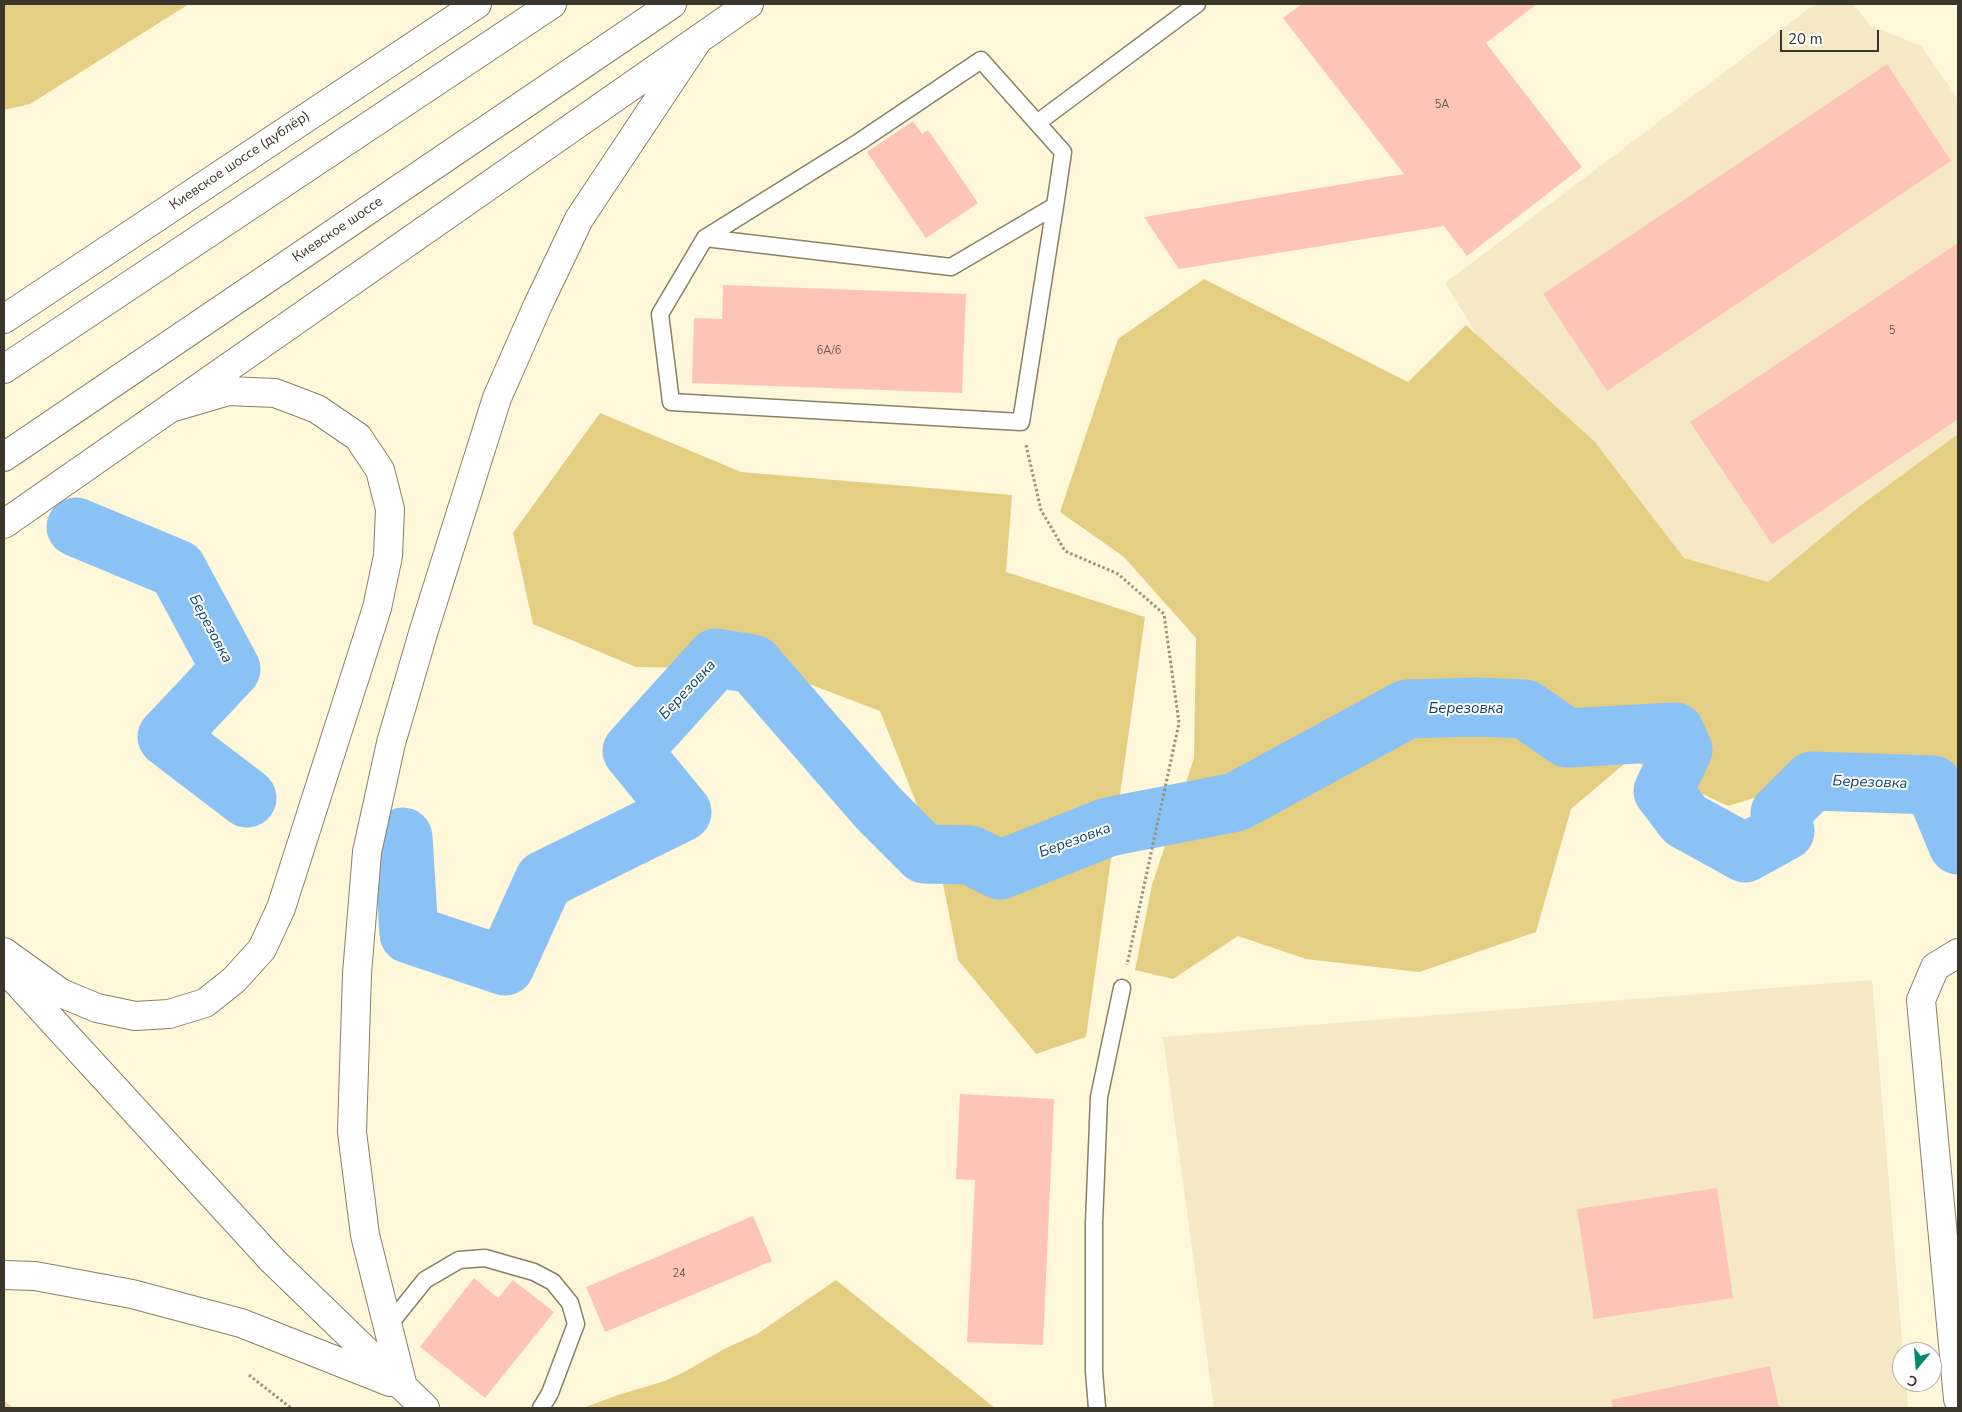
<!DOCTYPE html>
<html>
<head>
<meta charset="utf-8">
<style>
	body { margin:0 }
	#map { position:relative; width:1962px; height:1412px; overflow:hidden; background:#fff7d9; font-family:"Nunito Sans",sans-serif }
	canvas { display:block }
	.frame { position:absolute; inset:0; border:5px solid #3a362b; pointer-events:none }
	.north { position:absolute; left:1892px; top:1342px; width:50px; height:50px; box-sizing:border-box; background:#fff; border:1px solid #b0afaa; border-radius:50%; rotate:198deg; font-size:14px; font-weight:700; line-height:20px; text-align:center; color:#3a362b }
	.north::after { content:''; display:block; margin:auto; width:18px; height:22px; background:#00896f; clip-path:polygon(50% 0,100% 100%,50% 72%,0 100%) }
	.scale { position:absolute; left:1780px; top:30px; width:99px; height:22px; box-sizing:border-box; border:2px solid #3a362b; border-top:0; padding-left:6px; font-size:15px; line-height:18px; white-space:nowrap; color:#3a362b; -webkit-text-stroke:4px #fff; paint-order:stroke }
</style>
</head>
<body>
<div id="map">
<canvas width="1962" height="1412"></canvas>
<div class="frame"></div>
<div class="north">С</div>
<div class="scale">20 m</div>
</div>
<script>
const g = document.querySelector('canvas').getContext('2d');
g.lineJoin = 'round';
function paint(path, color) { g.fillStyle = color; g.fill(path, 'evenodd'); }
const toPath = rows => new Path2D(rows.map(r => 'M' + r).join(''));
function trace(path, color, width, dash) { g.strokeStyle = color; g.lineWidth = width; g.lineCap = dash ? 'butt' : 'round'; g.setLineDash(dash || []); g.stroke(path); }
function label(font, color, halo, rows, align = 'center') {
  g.font = font + ' "Nunito Sans",sans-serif'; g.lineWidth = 4; g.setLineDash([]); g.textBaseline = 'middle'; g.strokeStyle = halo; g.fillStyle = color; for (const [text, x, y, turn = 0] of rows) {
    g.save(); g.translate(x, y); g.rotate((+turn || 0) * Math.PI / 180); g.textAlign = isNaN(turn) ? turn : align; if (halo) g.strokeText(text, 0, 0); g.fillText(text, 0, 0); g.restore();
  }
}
const built = toPath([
	[1815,4,1853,4,1870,25,1921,46,1958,99,1958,510,1761,641,1557,464,1445,283],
	[1872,980,1903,1352,1902,1382,1906,1382,1908,1408,1214,1408,1163,1037]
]);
const green = toPath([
	[4,4,189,4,30,104,4,110],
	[1204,279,1408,382,1466,325,1594,441,1684,558,1768,582,1860,506,1958,434,1958,768,1893,755,1728,806,1630,759,1571,809,1536,932,1419,972,1306,959,1238,936,1173,979,1135,970,1152,885,1194,758,1196,638,1124,557,1060,512,1118,339],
	[600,413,741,472,1012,495,1006,572,1145,617,1086,1037,1036,1054,958,960,938,858,880,711,770,669,636,667,533,624,513,533],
	[836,1280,995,1408,583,1408,618,1395,665,1381,686,1371,724,1349,757,1334]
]);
const river = toPath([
	[76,527,177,569,231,669,167,737,247,798],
	[403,837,409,934,505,966,544,880,682,812,632,751,716,658,753,664,879,809,924,854,970,855,1000,870,1108,827,1236,802,1407,709,1476,707,1525,709,1567,738,1675,732,1683,750,1663,791,1685,820,1745,853,1785,831,1780,813,1812,781,1933,785,1958,845]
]);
const building = toPath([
	[1302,4,1537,4,1486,43,1582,167,1467,256,1444,226,1179,269,1144,217,1404,174,1283,18],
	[1887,64,1951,161,1607,391,1543,294],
	[913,121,922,134,928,130,978,203,926,238,867,152],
	[1958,243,1958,419,1772,544,1690,422],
	[723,285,966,294,962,393,692,383,694,318,722,319],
	[960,1094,1054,1099,1043,1345,967,1342,975,1180,956,1179],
	[1717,1188,1733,1298,1594,1319,1577,1209],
	[753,1216,772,1261,605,1332,586,1287],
	[474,1278,498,1298,513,1280,554,1312,485,1398,420,1347],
	[1770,1366,1779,1408,1613,1408,1611,1400],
	[4,1401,14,1408,4,1408]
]);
const path = toPath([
	[1026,445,1041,510,1065,551,1118,574,1164,614,1179,723,1127,965],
	[249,1375,291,1408]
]);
const service = toPath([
	[1037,123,1197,4],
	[705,238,859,142,981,60,1063,152,1055,206,1021,422,671,402,660,314,705,238,951,267,1055,206],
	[388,1326,425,1280,459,1260,485,1258,534,1272,553,1282,570,1303,576,1324,550,1393,541,1408],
	[1097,1408,1094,1371,1094,1224,1099,1097,1122,988]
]);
const minor = toPath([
	[1958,953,1935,967,1921,1000,1958,1399]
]);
const secondary = toPath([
	[4,319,477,4],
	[4,524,749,4],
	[4,952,61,993,97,1008,135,1016,169,1014,205,1003,234,980,262,949,281,908,377,608,388,556,390,509,380,470,358,437,317,409,275,393,228,391,170,408],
	[4,968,273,1261,425,1408],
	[4,1275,35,1276,132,1294,241,1323,390,1382],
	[403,1387,365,1235,352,1132,357,974,367,852,391,743,424,630,497,398,537,307,579,219,698,40]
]);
const trunk = toPath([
	[4,369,552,4],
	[4,457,672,4]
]);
const numberNames = [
	["5А",1442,105],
	["5",1892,331],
	["6А/6",829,351],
	["24",679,1274]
];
const streetNames = [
	["Киевское шоссе (дублёр)",240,161,-34],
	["Киевское шоссе",338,230,-34]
];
const waterNames = [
	["Березовка",210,629,62],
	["Березовка",688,690,-47],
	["Березовка",1466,709],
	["Березовка",1870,783,2],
	["Березовка",1075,841,-20]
];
paint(built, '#f4e9c4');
paint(green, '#e3ce81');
trace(river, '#8bc2f5', 59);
paint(building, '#fec4b7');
trace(service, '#888166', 19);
trace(minor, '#888166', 30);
trace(secondary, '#888166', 30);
trace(trunk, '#888166', 30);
trace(path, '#98937e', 3, [2.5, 2.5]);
trace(service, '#fff', 16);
trace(minor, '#fff', 28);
trace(secondary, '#fff', 28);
trace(trunk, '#fff', 28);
label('11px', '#6b5a4e', null, numberNames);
label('14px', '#3a362b', '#fff', streetNames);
label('italic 15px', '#0c4169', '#fff', waterNames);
</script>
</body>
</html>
